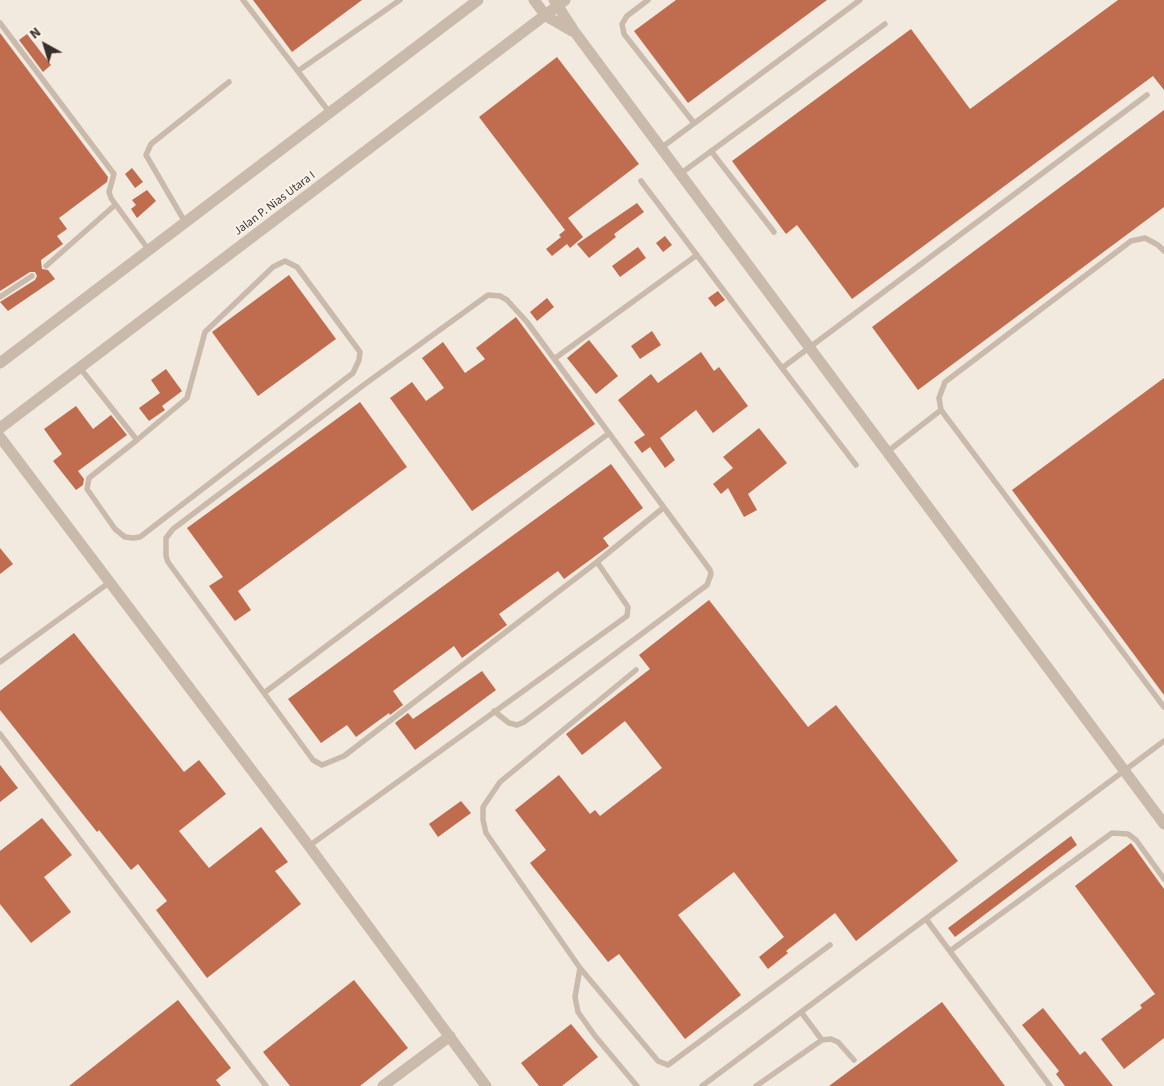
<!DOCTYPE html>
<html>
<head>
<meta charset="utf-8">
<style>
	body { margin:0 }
	#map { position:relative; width:1164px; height:1086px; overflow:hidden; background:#f2e9df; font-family:"Source Sans 3",sans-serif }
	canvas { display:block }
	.north { position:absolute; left:20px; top:20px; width:50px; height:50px; -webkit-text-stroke:4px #f9f3ec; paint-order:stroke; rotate:321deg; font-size:14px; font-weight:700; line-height:20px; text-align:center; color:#382f2a }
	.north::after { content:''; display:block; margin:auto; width:18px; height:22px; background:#382f2a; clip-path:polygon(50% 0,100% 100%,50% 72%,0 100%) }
</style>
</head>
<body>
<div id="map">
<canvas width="1164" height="1086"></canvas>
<div class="north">N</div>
</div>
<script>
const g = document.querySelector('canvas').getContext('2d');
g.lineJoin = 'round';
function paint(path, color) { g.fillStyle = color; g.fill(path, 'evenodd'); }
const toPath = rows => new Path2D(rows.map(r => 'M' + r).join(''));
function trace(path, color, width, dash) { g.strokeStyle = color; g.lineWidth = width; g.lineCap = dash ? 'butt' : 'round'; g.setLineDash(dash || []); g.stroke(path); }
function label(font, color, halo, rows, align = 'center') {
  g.font = font + ' "Source Sans 3",sans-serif'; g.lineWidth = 4; g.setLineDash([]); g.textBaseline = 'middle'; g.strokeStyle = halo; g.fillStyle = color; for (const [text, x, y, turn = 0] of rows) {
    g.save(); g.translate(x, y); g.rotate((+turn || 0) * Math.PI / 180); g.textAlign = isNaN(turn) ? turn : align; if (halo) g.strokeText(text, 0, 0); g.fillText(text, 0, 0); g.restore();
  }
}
const building = toPath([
	[253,0,362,0,292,52],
	[676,0,827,0,688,103,634,31],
	[1118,0,1164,0,1164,90,1153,76,852,299,797,225,786,234,732,161,911,29,970,109],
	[0,33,108,177,107,182,59,218,67,229,57,236,63,244,41,260,42,269,48,270,55,279,8,311,0,302,35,280,37,276,35,272,30,272,0,291],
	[27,34,51,65,43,72,19,40],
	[557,57,639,164,568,218,583,237,570,248,567,244,552,256,546,249,561,237,559,235,565,230,479,117],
	[1164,110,1164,207,918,390,872,327],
	[132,168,143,182,135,188,125,174],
	[147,190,156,201,137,218,131,209,136,205,132,200],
	[637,203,644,212,614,234,616,237,589,258,577,244],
	[665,236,672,245,663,252,656,243],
	[638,247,646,258,620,277,612,266],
	[289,275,336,339,258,396,212,332],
	[718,291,725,300,715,307,708,298],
	[547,298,554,307,537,321,530,312],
	[516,317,595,424,472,511,390,398,412,382,426,401,444,388,422,358,443,342,465,373,485,359,476,348],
	[652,331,661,345,640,359,631,346],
	[589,340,618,376,596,394,567,358],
	[701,352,714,371,719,367,748,406,713,433,696,410,660,438,675,460,665,468,650,447,642,453,634,442,645,435,618,400,651,374,658,383],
	[166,369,182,391,162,406,165,410,149,421,139,408,160,393,151,380],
	[1164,378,1164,695,1012,490],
	[360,402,407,467,238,591,251,610,235,621,209,586,223,577,187,528],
	[76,406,93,429,111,415,127,435,78,471,84,479,83,485,76,490,53,461,62,454,44,429],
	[759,428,787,463,748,494,757,510,744,517,728,488,721,494,713,484,733,468,723,457],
	[611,464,643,508,603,538,609,546,564,579,558,571,499,614,507,625,462,658,454,646,393,691,403,705,390,715,389,713,356,737,347,725,321,743,288,699],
	[0,548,13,564,0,574],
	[709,600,808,727,836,705,958,861,856,941,835,913,786,951,788,953,768,969,759,957,784,937,734,872,678,915,741,995,685,1039,619,954,608,962,530,863,546,850,515,810,559,775,590,814,595,810,600,816,662,768,625,721,582,755,566,734,650,669,639,655],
	[74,633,184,772,199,760,226,794,179,831,209,868,261,827,288,862,275,871,301,904,207,978,156,910,167,901,138,864,131,870,99,830,97,832,0,710,0,691],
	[482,671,496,690,415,750,395,723,408,713,413,719],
	[0,765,18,788,0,802],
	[461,801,471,813,438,837,429,824],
	[42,818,72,855,44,877,71,912,31,943,0,904,0,851],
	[1071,836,1077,845,955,937,948,928],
	[1131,843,1164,889,1164,1038,1124,1069,1101,1039,1142,1008,1140,1005,1155,994,1075,886],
	[354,980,408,1048,360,1086,290,1086,263,1052],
	[178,1000,231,1068,216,1080,221,1086,69,1086],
	[942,1002,1005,1086,829,1086],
	[1043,1008,1080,1055,1085,1051,1113,1086,1065,1086,1056,1074,1059,1071,1022,1025],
	[571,1024,598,1057,562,1086,539,1086,521,1063]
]);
const service = toPath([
	[243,0,330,113],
	[648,0,627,16,622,24,624,34,694,123],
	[0,23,114,174,109,192,111,198,148,249],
	[298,71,400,0],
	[661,148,860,0],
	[711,151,774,232],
	[680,174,885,24],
	[641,181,782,368,1147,95],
	[185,222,146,155,151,144,229,82],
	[46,266,115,205],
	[0,297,32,276],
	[554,359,697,255],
	[80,368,137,440,89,478,87,489,115,529,125,537,133,538,140,537,353,373,359,360,360,352,297,267,285,261,273,267,205,332,187,398,137,440],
	[782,368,856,465],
	[941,410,939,398,945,382,1131,241,1145,238,1158,245,1164,251],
	[887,452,941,410,1164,707],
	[0,662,110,582],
	[636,670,500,782,483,807,483,820,486,833,580,968,658,1061,668,1065,830,945],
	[264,693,608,434],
	[494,711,509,723,517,725,524,722,707,585,711,574,710,570,527,322,507,300,500,296,488,295,365,384,173,529,166,538,166,556,168,562,313,760,322,765,344,756,597,562,663,508],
	[0,734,266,1086],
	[309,846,627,616,628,607,597,562],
	[926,919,1050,1086],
	[950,951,1112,833,1128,834,1136,840,1164,879],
	[580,968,575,997,578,1012,595,1036,637,1086],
	[801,1012,822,1040],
	[702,1086,1164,741],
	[756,1086,822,1040,831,1039,838,1042,854,1060]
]);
const minor = toPath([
	[534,0,546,16,572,31],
	[554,0,574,31,1164,824],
	[0,363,478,0],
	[0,428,565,0],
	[0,437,309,846,486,1086],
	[383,1086,450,1036]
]);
const streetNames = [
	["Jalan P. Nias Utara I",275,204,-37]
];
paint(building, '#c06c4f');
trace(service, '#cabaac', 5.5);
trace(minor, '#cabaac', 11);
label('12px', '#382f2a', '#f9f3ec', streetNames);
</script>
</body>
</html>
